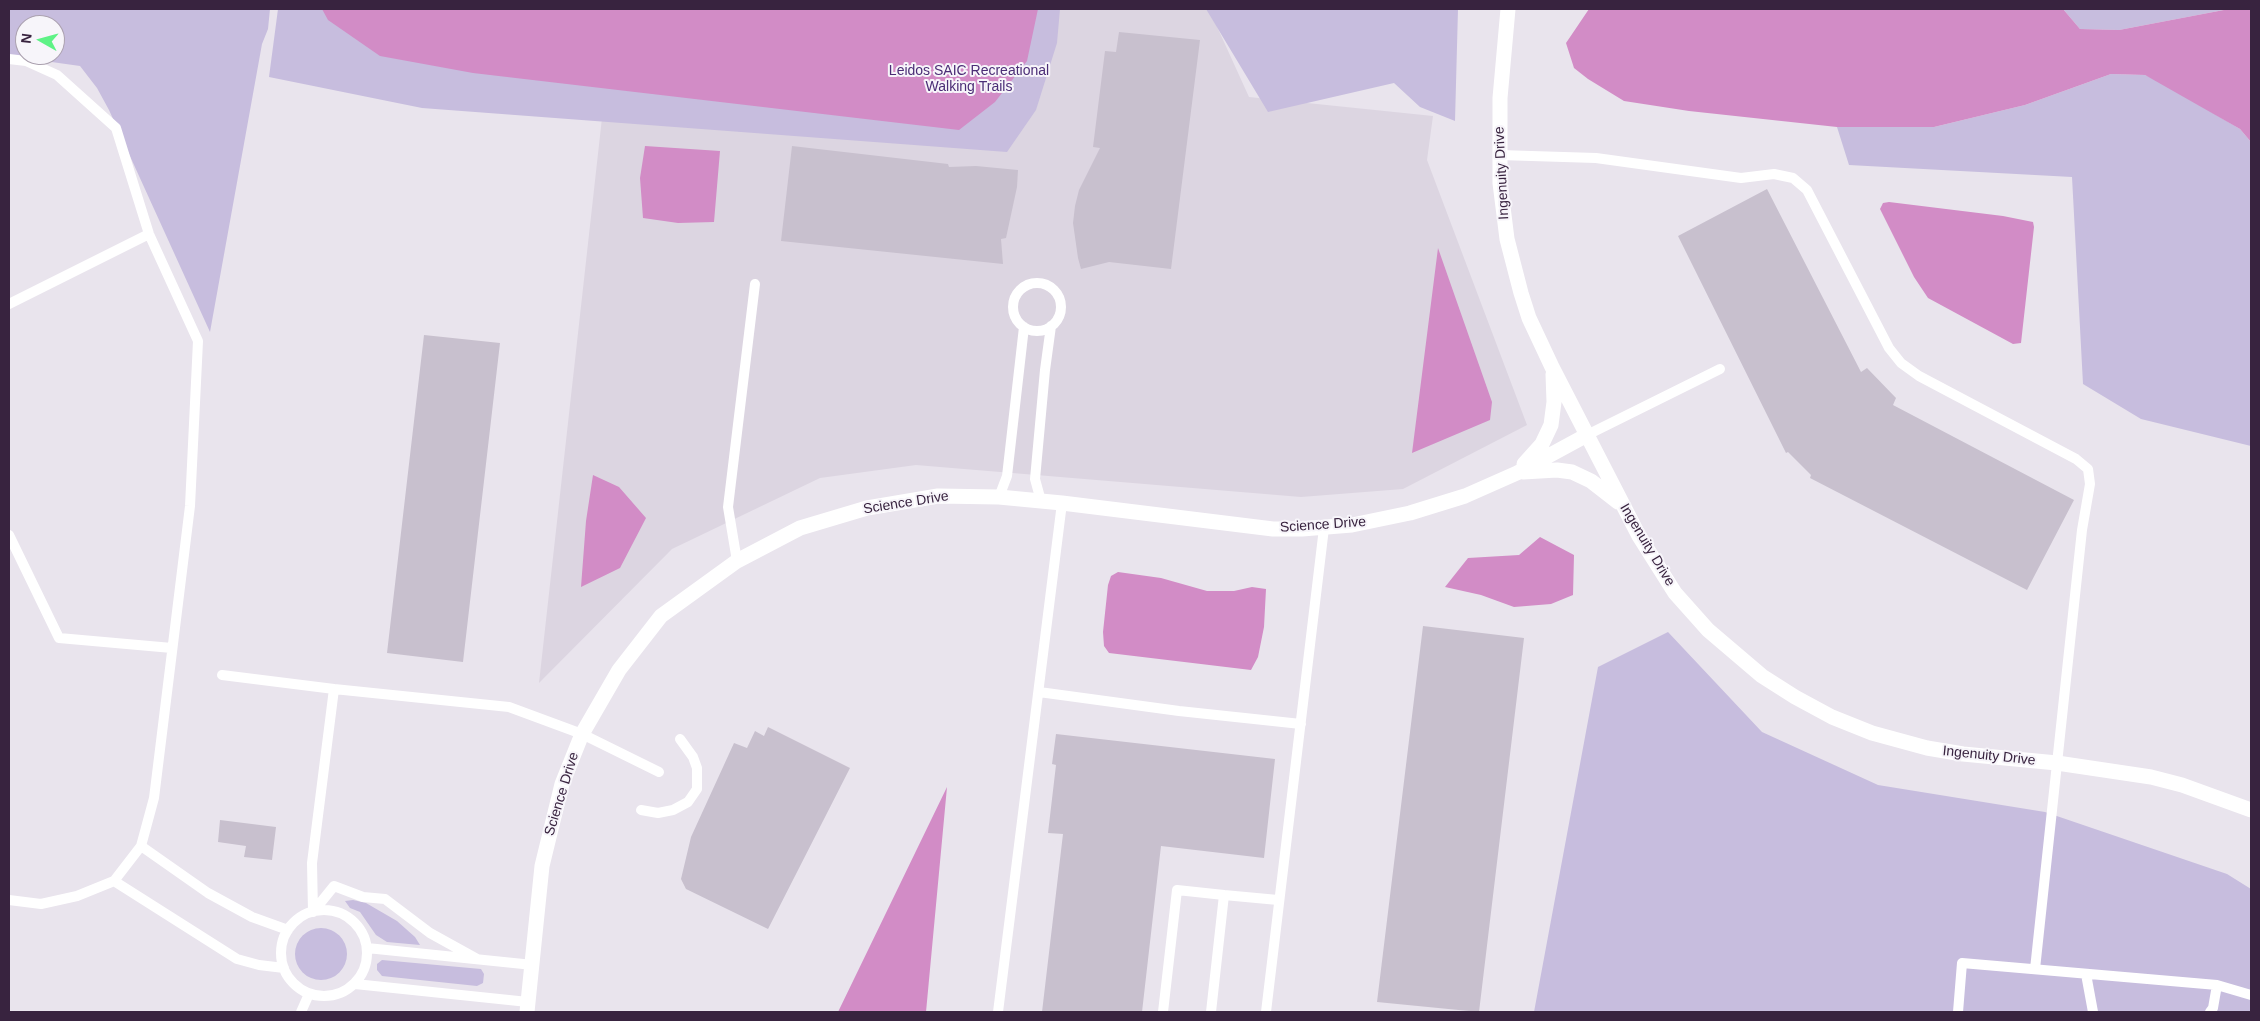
<!DOCTYPE html>
<html>
<head>
<meta charset="utf-8">
<style>
	body { margin:0 }
	#map { position:relative; width:2260px; height:1021px; overflow:hidden; background:#e9e4ed; font-family:Helvetica,sans-serif }
	canvas { display:block }
	.frame { position:absolute; inset:0; border:10px solid #38233f; pointer-events:none }
	.north { position:absolute; left:15px; top:15px; width:50px; height:50px; box-sizing:border-box; background:#f7f5fa; border:1px solid #aba1af; border-radius:50%; rotate:277deg; font-size:14px; font-weight:700; line-height:20px; text-align:center; color:#38233f }
	.north::after { content:''; display:block; margin:auto; width:18px; height:22px; background:#5ef286; clip-path:polygon(50% 0,100% 100%,50% 72%,0 100%) }
</style>
</head>
<body>
<div id="map">
<canvas width="2260" height="1021"></canvas>
<div class="frame"></div>
<div class="north">N</div>
</div>
<script>
const g = document.querySelector('canvas').getContext('2d');
g.lineJoin = 'round';
function paint(path, color) { g.fillStyle = color; g.fill(path, 'evenodd'); }
const toPath = rows => new Path2D(rows.map(r => 'M' + r).join(''));
function trace(path, color, width, dash) { g.strokeStyle = color; g.lineWidth = width; g.lineCap = dash ? 'butt' : 'round'; g.setLineDash(dash || []); g.stroke(path); }
function label(font, color, halo, rows, align = 'center') {
  g.font = font + ' Helvetica,sans-serif'; g.lineWidth = 4; g.setLineDash([]); g.textBaseline = 'middle'; g.strokeStyle = halo; g.fillStyle = color; for (const [text, x, y, turn = 0] of rows) {
    g.save(); g.translate(x, y); g.rotate((+turn || 0) * Math.PI / 180); g.textAlign = isNaN(turn) ? turn : align; if (halo) g.strokeText(text, 0, 0); g.fillText(text, 0, 0); g.restore();
  }
}
const built = toPath([
	[1044,9,1209,9,1249,97,1433,116,1427,160,1527,425,1403,489,1301,497,916,465,820,478,672,549,539,683,606,82]
]);
const green = toPath([
	[9,9,270,9,268,29,262,44,210,332,109,110,97,88,80,66,9,56],
	[25,25,55,25,55,55,25,55],
	[278,9,1060,9,1057,43,1036,110,1007,152,422,108,269,77],
	[1206,9,1458,9,1455,121,1420,107,1394,83,1268,112],
	[2063,9,2229,9,2119,30,2080,29],
	[2111,74,2145,75,2159,81,2240,129,2251,142,2251,446,2141,419,2083,384,2072,177,1849,165,1837,127,1934,127,2025,105],
	[1668,632,1762,732,1878,785,2045,812,2227,874,2251,889,2251,1012,1534,1012,1598,667],
	[353,900,366,903,397,921,415,937,420,945,387,942,376,935,360,912,350,908,345,901],
	'295 954a26 26 0 1 1 52 0a26 26 0 1 1-52 0Z',
	[382,960,481,969,484,974,483,983,477,986,382,976,377,970,377,964]
]);
const water = toPath([
	[322,9,1038,9,1027,61,995,102,959,130,473,73,380,56,328,20],
	[1589,9,2063,9,2080,29,2119,30,2229,9,2251,9,2251,142,2240,129,2145,75,2111,74,2025,105,1934,127,1837,127,1689,111,1624,101,1588,79,1574,68,1566,43],
	[645,146,720,151,714,222,678,223,643,218,640,178],
	[1889,202,2003,216,2033,222,2034,227,2021,343,2013,344,1928,298,1914,277,1880,209,1883,203],
	[1438,248,1492,402,1490,420,1412,453],
	[593,475,619,487,646,518,620,568,581,587,586,521],
	[1540,537,1574,555,1573,595,1551,604,1514,607,1481,595,1445,587,1468,558,1519,555],
	[1118,572,1161,578,1207,591,1234,591,1252,587,1266,589,1264,627,1258,657,1251,670,1109,653,1104,646,1103,632,1108,585,1111,576],
	[947,787,926,1012,838,1012]
]);
const building = toPath([
	[1119,32,1200,40,1171,269,1109,262,1081,269,1078,258,1073,223,1075,206,1079,190,1100,148,1093,147,1105,51,1116,52],
	[792,146,948,164,949,167,976,166,1018,170,1017,187,1006,238,1001,239,1003,264,781,241],
	[1767,189,1861,372,1867,368,1896,398,1893,405,2074,500,2027,590,1810,478,1811,475,1788,452,1786,453,1678,236],
	[424,335,500,343,463,662,387,653],
	[1423,626,1524,638,1479,1012,1377,1002],
	[768,727,850,768,768,929,686,889,681,879,691,837,734,743,747,748,755,731,764,736],
	[1056,734,1275,759,1264,858,1161,846,1142,1012,1042,1012,1063,834,1048,833,1056,765,1052,764],
	[220,820,276,827,272,860,244,857,246,846,218,842]
]);
const lane = toPath([
	[9,59,26,61,57,75,116,128,149,234,198,341,190,506,154,798,141,846,114,881,77,896,41,904,9,900],
	[1499,155,1596,158,1741,178,1774,174,1793,178,1807,190,1889,348,1901,363,1919,376,2076,459,2088,469,2090,484,2082,530,2035,969],
	'1013 307a24 24 0 1 1 48 0a24 24 0 1 1-48 0Z',
	[9,304,149,234],
	[1587,435,1720,369],
	[999,497,1007,476,1024,327],
	[1041,501,1035,479,1045,370,1051,326],
	[9,535,59,638,172,648],
	[737,561,728,507,755,284],
	[222,675,334,689,509,707,582,734,659,772],
	[1039,692,1179,711,1301,724],
	[641,810,658,813,673,810,688,802,697,789,697,768,693,757,680,739],
	[141,846,208,893,252,917,288,930],
	[114,881,237,959,259,965,284,968],
	[1224,895,1278,900],
	'281 953a43 43 0 1 1 86 0a43 43 0 1 1-86 0Z',
	[313,912,312,863,334,689],
	[313,912,334,886,363,897,385,899,430,933,477,959],
	[367,948,533,965],
	[2086,974,2093,1012],
	[355,984,528,1002],
	[301,1012,309,994],
	[998,1012,1062,503],
	[1163,1012,1177,890,1224,895,1211,1012],
	[1266,1012,1324,528],
	[1958,1012,1962,963,2217,985,2251,995],
	[2210,1012,2213,1008,2217,985]
]);
const street = toPath([
	[1508,9,1500,98,1500,183,1507,239,1521,293,1529,318,1552,367,1639,536,1675,593,1708,630,1762,676,1795,697,1832,717,1872,733,1927,748,1963,754,2057,763,2151,777,2182,785,2251,810],
	[1524,464,1542,444,1551,425,1554,402,1553,374],
	[1523,472,1557,470,1572,472,1591,481,1618,502],
	[527,1012,542,866,562,784,582,734,619,670,661,616,737,561,800,528,867,508,938,496,999,497,1062,503,1273,529,1302,529,1352,525,1410,513,1465,496,1517,473,1587,435]
]);
const parkNames = [
	["Leidos SAIC Recreational",969,71],
	["Walking Trails",969,87]
];
const streetNames = [
	["Ingenuity Drive",1502,173,-93],
	["Science Drive",906,503,-9],
	["Science Drive",1323,525,-4],
	["Ingenuity Drive",1647,545,59],
	["Ingenuity Drive",1989,756,6],
	["Science Drive",562,794,-73]
];
paint(built, '#dcd5e1');
paint(green, '#c7bdde');
paint(water, '#d28cc6');
paint(building, '#c8c0ce');
trace(lane, '#fff', 10);
trace(street, '#fff', 15);
label('14px', '#4b2d76', '#f7f5fa', parkNames);
label('14px', '#38233f', '#f7f5fa', streetNames);
</script>
</body>
</html>
